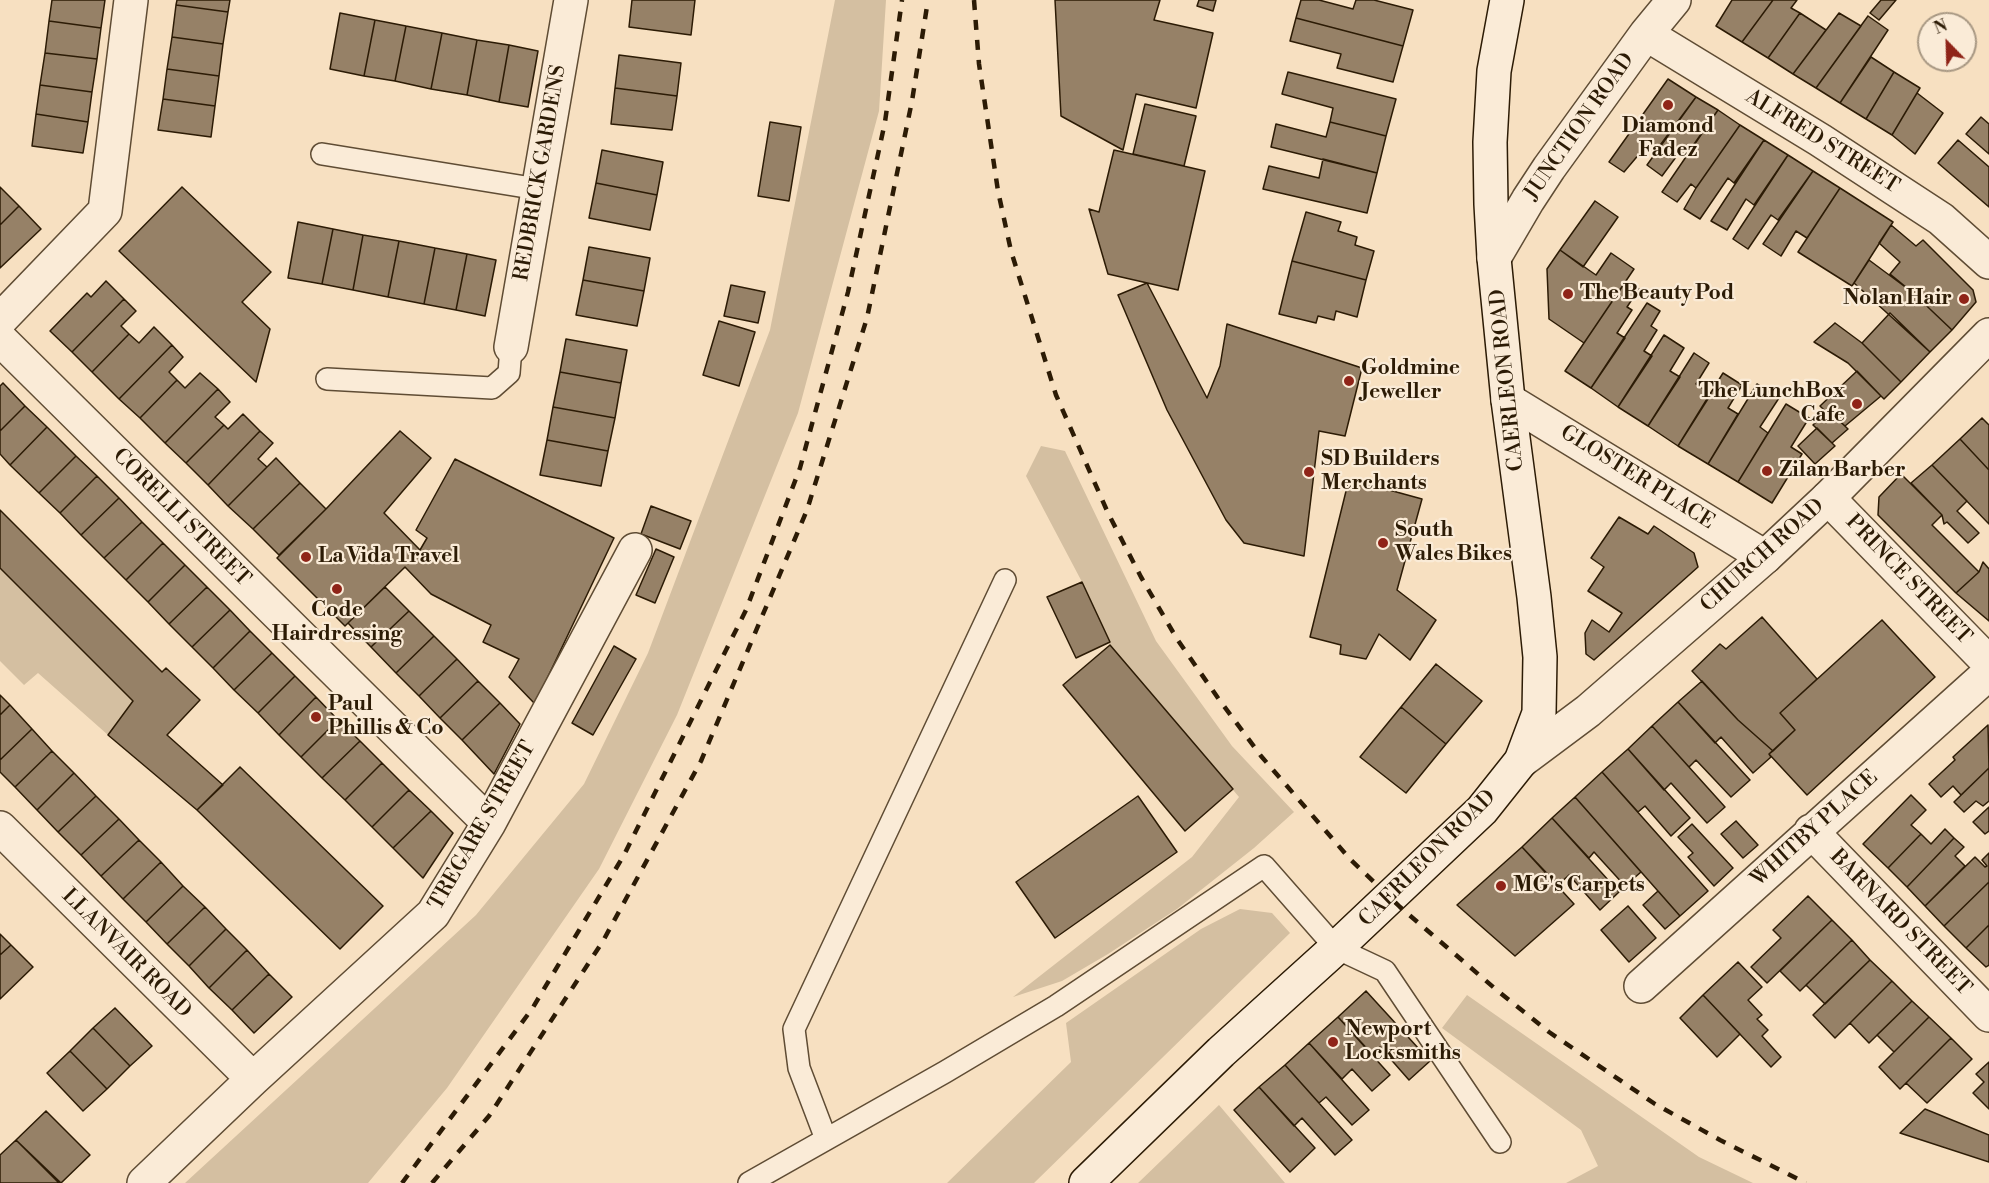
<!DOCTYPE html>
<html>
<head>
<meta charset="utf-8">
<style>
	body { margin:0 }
	#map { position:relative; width:1989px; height:1183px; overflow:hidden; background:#f7e0c1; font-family:"Libre Bodoni",serif }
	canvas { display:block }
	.north { position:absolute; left:1917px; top:12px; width:60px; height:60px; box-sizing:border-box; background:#faebd7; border:2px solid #a89883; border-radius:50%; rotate:337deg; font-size:16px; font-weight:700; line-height:24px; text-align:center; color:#2c1b05 }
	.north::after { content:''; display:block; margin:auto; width:21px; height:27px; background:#8f2418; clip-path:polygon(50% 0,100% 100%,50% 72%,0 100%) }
</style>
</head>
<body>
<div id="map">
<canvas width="1989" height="1183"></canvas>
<div class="north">N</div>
</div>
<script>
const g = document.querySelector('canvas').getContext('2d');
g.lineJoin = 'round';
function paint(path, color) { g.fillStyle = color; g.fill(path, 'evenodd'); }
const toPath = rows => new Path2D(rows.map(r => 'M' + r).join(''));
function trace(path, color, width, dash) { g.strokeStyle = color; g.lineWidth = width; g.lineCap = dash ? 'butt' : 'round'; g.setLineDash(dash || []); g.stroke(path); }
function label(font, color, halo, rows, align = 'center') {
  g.font = font + ' "Libre Bodoni",serif'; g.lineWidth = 4.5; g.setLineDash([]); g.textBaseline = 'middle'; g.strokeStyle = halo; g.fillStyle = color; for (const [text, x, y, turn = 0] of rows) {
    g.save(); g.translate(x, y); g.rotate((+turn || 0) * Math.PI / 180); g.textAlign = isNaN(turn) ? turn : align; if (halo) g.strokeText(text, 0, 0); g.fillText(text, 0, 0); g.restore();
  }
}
const green = toPath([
	[835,0,886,0,879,111,798,413,677,715,599,869,447,1088,368,1183,185,1183,476,915,584,784,648,653,770,330],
	[1041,446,1065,451,1156,641,1232,746,1294,812,1254,848,1177,909,1108,954,1062,981,1013,997,1192,857,1239,797,1110,645,1082,582,1026,476],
	[0,568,133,701,108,735,38,673,24,685,0,661],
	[1240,909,1272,913,1290,933,1034,1183,947,1183,1071,1062,1066,1023,1201,929],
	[1467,995,1699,1157,1753,1183,1566,1183,1598,1166,1581,1130,1442,1028],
	[1219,1105,1285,1183,1138,1183]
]);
const building = toPath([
	[52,0,105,0,101,28,49,21,52,0],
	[177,0,230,0,228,12,176,5,177,0],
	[632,0,695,0,691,35,629,27,632,0],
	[1055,0,1160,0,1154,20,1213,33,1196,108,1136,94,1123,150,1061,116,1055,0],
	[1199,0,1216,0,1213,11,1197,6,1199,0],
	[1301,0,1319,0,1353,9,1356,0,1374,0,1413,10,1403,46,1296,18,1301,0],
	[1732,0,1773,0,1742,42,1716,26,1732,0],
	[1773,0,1797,0,1791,8,1800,13,1768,58,1742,42,1773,0],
	[1881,0,1896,0,1879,20,1870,13,1881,0],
	[176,5,228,12,223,44,172,37,176,5],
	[340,13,375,20,364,76,330,69,340,13],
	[1800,13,1826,30,1793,74,1768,58,1800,13],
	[1839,13,1861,26,1816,88,1793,74,1839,13],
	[1868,16,1888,30,1840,103,1816,88,1868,16],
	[1296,18,1403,46,1393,82,1337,68,1341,54,1290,41,1296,18],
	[375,20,406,26,395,81,364,76,375,20],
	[49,21,101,28,97,59,45,53,49,21],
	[406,26,442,33,431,89,395,81,406,26],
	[442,33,477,40,467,95,431,89,442,33],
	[172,37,223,44,219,76,167,69,172,37],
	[477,40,509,45,499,102,467,95,477,40],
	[509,45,538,51,528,107,499,102,509,45],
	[45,53,97,59,92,92,40,85,45,53],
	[619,55,681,63,677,96,615,88,619,55],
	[1871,57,1894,72,1866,119,1840,103,1871,57],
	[167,69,219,76,215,106,163,99,167,69],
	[1288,72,1396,99,1386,136,1330,122,1333,108,1282,94,1288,72],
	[1894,72,1920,88,1892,135,1866,119,1894,72],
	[1668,79,1696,97,1655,152,1646,146,1624,172,1609,162,1668,79],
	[40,85,92,92,88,122,36,114,40,85],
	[615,88,677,96,672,130,611,124,615,88],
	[1917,93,1943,113,1915,154,1892,135,1917,93],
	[1696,97,1718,110,1685,157,1679,153,1662,176,1647,165,1696,97],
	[163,99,215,106,211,137,158,130,163,99],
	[1145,104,1196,116,1184,166,1133,154,1145,104],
	[1718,110,1740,125,1696,188,1691,184,1677,202,1662,192,1718,110],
	[36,114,88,122,83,153,32,146,36,114],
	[1981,117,1989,124,1989,154,1966,134,1981,117],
	[770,122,801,127,789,201,758,196,770,122],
	[1330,122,1386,136,1377,173,1271,147,1276,124,1326,137,1330,122],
	[1740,125,1764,140,1734,183,1728,178,1700,219,1684,209,1696,188,1740,125],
	[1764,140,1788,155,1754,205,1746,199,1727,230,1711,221,1764,140],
	[1958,140,1989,167,1989,207,1938,163,1958,140],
	[602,150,663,162,657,195,596,183,602,150],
	[1114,150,1205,171,1178,290,1108,274,1089,209,1099,212,1114,150],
	[1788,155,1813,171,1778,220,1771,215,1748,249,1733,239,1788,155],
	[1323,159,1377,173,1367,213,1263,189,1269,166,1319,178,1323,159],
	[1813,171,1840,188,1807,238,1796,231,1781,256,1763,244,1813,171],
	[596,183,657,195,650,230,589,218,596,183],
	[0,187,19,206,0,225,0,187],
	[182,187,271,272,242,302,270,329,256,382,119,251,182,187],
	[1840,188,1893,222,1852,286,1798,252,1840,188],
	[1595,201,1618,217,1583,267,1560,250,1595,201],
	[19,206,41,229,0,268,0,225,19,206],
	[1306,212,1341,222,1338,231,1357,237,1355,245,1374,251,1366,280,1292,261,1306,212],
	[298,222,333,229,322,284,288,278,298,222],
	[1891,225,1916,246,1923,240,1973,290,1976,302,1952,330,1912,292,1890,274,1900,262,1879,243,1891,225],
	[333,229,363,235,353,290,322,284,333,229],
	[363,235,399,241,388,297,353,290,363,235],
	[399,241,435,248,424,304,388,297,399,241],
	[589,247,650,258,644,291,583,280,589,247],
	[435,248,467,254,456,310,424,304,435,248],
	[1560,250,1596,275,1611,253,1634,269,1584,343,1549,319,1547,269,1560,250],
	[467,254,496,260,485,316,456,310,467,254],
	[1869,260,1912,292,1952,330,1930,352,1854,283,1869,260],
	[1292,261,1366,280,1357,317,1336,311,1334,320,1318,316,1316,323,1279,314,1292,261],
	[583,280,644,291,637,326,576,315,583,280],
	[106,281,124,299,72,352,50,331,87,293,91,297,106,281],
	[1626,281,1639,289,1627,307,1632,310,1617,333,1625,338,1591,388,1565,371,1626,281],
	[1147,283,1207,398,1220,366,1227,324,1362,368,1345,436,1319,431,1304,556,1244,543,1226,520,1167,410,1118,295,1147,283],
	[731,285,765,292,758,323,724,316,731,285],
	[124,299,136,311,121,326,129,334,92,372,72,352,124,299],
	[1647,303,1660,311,1651,326,1657,330,1644,351,1652,356,1618,407,1591,388,1647,303],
	[1890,313,1930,352,1901,382,1862,343,1890,313],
	[719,321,755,332,739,386,703,375,719,321],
	[1835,323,1862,343,1901,382,1884,399,1848,363,1814,342,1835,323],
	[154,327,172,345,119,399,92,372,129,334,139,343,154,327],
	[1664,335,1684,348,1670,371,1680,377,1648,426,1618,407,1664,335],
	[566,339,627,350,621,383,560,372,566,339],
	[172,345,183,357,169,372,177,380,140,418,119,399,172,345],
	[1694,353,1709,363,1696,384,1711,394,1678,446,1648,426,1694,353],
	[1857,371,1881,396,1845,426,1828,410,1826,412,1820,406,1857,371],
	[560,372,621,383,615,418,553,407,560,372],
	[200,373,218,389,165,443,140,418,177,380,185,388,200,373],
	[1723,373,1742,385,1728,408,1738,414,1708,464,1678,446,1723,373],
	[3,383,25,406,0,431,0,386,3,383],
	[1757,384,1779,398,1760,427,1768,433,1738,482,1708,464,1757,384],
	[218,389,230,402,215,417,224,425,186,463,165,443,218,389],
	[1786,404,1809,418,1791,447,1802,454,1772,503,1738,482,1786,404],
	[25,406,47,427,10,465,0,454,0,431,25,406],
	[553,407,615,418,608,451,547,440,553,407],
	[1828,410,1848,429,1832,443,1813,425,1828,410],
	[243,414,260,431,208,485,186,463,224,425,228,429,243,414],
	[1982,418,1989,425,1989,470,1960,439,1982,418],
	[47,427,76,456,39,493,10,465,47,427],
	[1817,428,1835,446,1815,464,1798,446,1817,428],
	[260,431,273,443,258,459,267,467,228,506,208,485,260,431],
	[400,431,431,458,384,513,420,550,427,538,416,530,455,459,614,538,535,704,509,677,519,659,483,642,491,625,431,594,405,567,345,626,277,558,326,509,400,431],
	[1960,439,1989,470,1989,524,1932,465,1960,439],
	[547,440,608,451,601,486,540,475,547,440],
	[76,456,97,476,60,513,39,493,76,456],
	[276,458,300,483,253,529,228,506,276,458],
	[1932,465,1967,501,1957,511,1979,533,1968,543,1947,522,1944,524,1942,515,1911,483,1932,465],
	[1901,474,1942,515,1932,525,1979,572,1956,593,1878,515,1879,497,1901,474],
	[97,476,119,498,81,535,60,513,97,476],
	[1349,479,1422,499,1397,590,1436,620,1410,660,1379,634,1366,659,1340,654,1341,645,1310,637,1349,479],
	[300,483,326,509,279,555,253,529,300,483],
	[119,498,142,522,104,558,81,535,119,498],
	[651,506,691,521,680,549,641,534,651,506],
	[0,510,162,672,166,668,200,700,167,735,223,785,197,810,108,735,133,701,0,568,0,510],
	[1619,517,1648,534,1654,526,1694,553,1698,567,1594,660,1586,654,1585,633,1592,620,1609,632,1622,613,1588,591,1604,567,1591,558,1619,517],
	[142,522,163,543,126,580,104,558,142,522],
	[163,543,185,565,148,602,126,580,163,543],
	[656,549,674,557,655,603,636,595,656,549],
	[1983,562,1989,569,1989,621,1956,593,1979,572,1983,562],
	[185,565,207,587,169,624,148,602,185,565],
	[1082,582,1110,642,1076,658,1047,597,1082,582],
	[207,587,230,610,192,647,169,624,207,587],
	[385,587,409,611,371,647,348,623,385,587],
	[230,610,250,631,213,668,192,647,230,610],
	[409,611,434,636,396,673,371,647,409,611],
	[1762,617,1817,679,1780,713,1795,730,1773,751,1738,720,1692,671,1720,644,1726,649,1762,617],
	[1882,620,1935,677,1807,795,1769,754,1795,730,1780,713,1882,620],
	[250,631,272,653,234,690,213,668,250,631],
	[434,636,457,659,419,696,396,673,434,636],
	[1110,645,1233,789,1185,831,1063,685,1110,645],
	[614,646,636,659,593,735,572,723,614,646],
	[272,653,295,676,258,713,234,690,272,653],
	[457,659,478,681,440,718,419,696,457,659],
	[1436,664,1482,701,1446,744,1401,707,1436,664],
	[295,676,316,697,279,735,258,713,295,676],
	[478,681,500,703,462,740,440,718,478,681],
	[1702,681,1738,720,1773,751,1769,754,1771,757,1753,773,1721,737,1715,743,1678,702,1702,681],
	[0,695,10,705,0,715,0,695],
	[316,697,338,720,301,757,279,735,316,697],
	[1678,702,1750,780,1731,797,1696,760,1689,767,1652,726,1678,702],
	[500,703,520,724,494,774,462,740,500,703],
	[10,705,32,729,0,760,0,715,10,705],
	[1401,707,1446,744,1406,793,1360,757,1401,707],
	[338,720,360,741,322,778,301,757,338,720],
	[1988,725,1989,768,1961,795,1953,786,1941,797,1929,784,1955,760,1953,757,1988,725],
	[1652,726,1725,807,1707,823,1671,783,1664,790,1628,749,1652,726],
	[32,729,52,751,15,787,0,772,0,760,32,729],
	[360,741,382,763,345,800,322,778,360,741],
	[1628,749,1690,818,1671,836,1645,806,1638,812,1602,772,1628,749],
	[52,751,74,773,37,810,15,787,52,751],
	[382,763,409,790,372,827,345,800,382,763],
	[240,767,383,906,340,949,197,810,240,767],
	[1989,768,1989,801,1983,806,1976,801,1964,812,1954,802,1989,768],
	[1602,772,1708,891,1680,916,1575,797,1602,772],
	[74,773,96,796,58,832,37,810,74,773],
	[409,790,431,811,393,848,372,827,409,790],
	[1911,795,1926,810,1911,825,1921,834,1888,868,1863,844,1911,795],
	[96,796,119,819,81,855,58,832,96,796],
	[1138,796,1177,852,1055,938,1016,882,1138,796],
	[1575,797,1641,872,1625,886,1594,852,1589,858,1552,818,1575,797],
	[1989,807,1989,831,1985,834,1973,822,1989,807],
	[431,811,453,833,423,878,393,848,431,811],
	[1552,818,1619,892,1600,910,1569,875,1558,885,1522,847,1552,818],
	[119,819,139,840,101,876,81,855,119,819],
	[1736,821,1758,845,1743,858,1721,834,1736,821],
	[1692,824,1733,868,1714,886,1688,857,1693,853,1678,837,1692,824],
	[1945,829,1954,838,1907,887,1888,868,1921,834,1931,844,1945,829],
	[1954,838,1964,847,1955,856,1965,866,1925,906,1907,887,1954,838],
	[139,840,161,862,123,899,101,876,139,840],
	[1522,847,1574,904,1515,956,1457,905,1522,847],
	[1989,853,1989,882,1944,926,1925,906,1975,857,1985,867,1987,866,1982,860,1989,853],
	[161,862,183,886,146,922,123,899,161,862],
	[1989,882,1989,925,1966,948,1944,926,1989,882],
	[183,886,205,907,167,944,146,922,183,886],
	[1658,891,1680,916,1665,929,1643,905,1658,891],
	[1808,896,1832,920,1767,983,1751,967,1781,938,1773,930,1808,896],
	[1628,906,1656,938,1629,962,1601,930,1628,906],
	[205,907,226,929,189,966,167,944,205,907],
	[1832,920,1852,940,1800,991,1780,971,1832,920],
	[1989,925,1989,965,1986,967,1966,948,1989,925],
	[226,929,247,950,209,988,189,966,226,929],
	[0,934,11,945,0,955,0,934],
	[1852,940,1870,960,1825,1004,1806,985,1852,940],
	[11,945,33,967,0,999,0,955,11,945],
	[247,950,269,974,232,1010,209,988,247,950],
	[1870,960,1892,981,1835,1038,1813,1015,1870,960],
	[1738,962,1762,987,1748,1000,1762,1015,1757,1019,1768,1030,1762,1036,1781,1057,1771,1067,1703,995,1738,962],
	[269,974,292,997,254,1033,232,1010,269,974],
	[1892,981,1912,1001,1869,1043,1850,1023,1892,981],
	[1366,991,1430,1061,1409,1080,1380,1047,1372,1054,1338,1017,1366,991],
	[1703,995,1740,1034,1717,1057,1680,1018,1703,995],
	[1912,1001,1929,1017,1894,1052,1877,1035,1912,1001],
	[115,1008,152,1046,130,1066,93,1028,115,1008],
	[1338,1017,1390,1075,1372,1091,1352,1069,1342,1079,1309,1043,1338,1017],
	[1929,1017,1951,1038,1900,1089,1879,1067,1929,1017],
	[93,1028,130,1066,107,1089,70,1051,93,1028],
	[1951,1038,1972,1059,1927,1103,1906,1083,1951,1038],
	[1309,1043,1369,1110,1352,1125,1326,1097,1319,1103,1285,1065,1309,1043],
	[70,1051,107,1089,83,1111,47,1073,70,1051],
	[1989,1062,1989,1109,1973,1093,1984,1082,1976,1074,1989,1062],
	[1285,1065,1352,1140,1335,1155,1302,1118,1294,1126,1259,1087,1285,1065],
	[1259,1087,1315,1148,1290,1172,1234,1110,1259,1087],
	[1925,1109,1989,1135,1989,1162,1900,1133,1925,1109],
	[46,1111,90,1155,61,1183,16,1140,46,1111],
	[16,1140,59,1183,0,1183,0,1155,16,1140]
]);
const service = toPath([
	[322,154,538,189],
	[327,379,492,388,509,373,511,347],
	[826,1139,799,1068,794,1029,1005,580],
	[749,1183,945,1072,1056,1006,1264,866,1336,948,1385,971,1500,1142]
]);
const minor = toPath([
	[1646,34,1820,140,1941,219,1989,262],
	[1494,258,1528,200,1549,168,1646,34,1674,0],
	[0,320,105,211,131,0],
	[0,339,489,823],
	[511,347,571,0],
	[1508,400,1765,557],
	[1828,498,1989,663],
	[0,828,253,1079],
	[1811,831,1989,1015],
	[1641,986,1989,673],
	[144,1183,253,1079,433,914,489,823,635,550]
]);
const tertiary = toPath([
	[1521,761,1588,711,1765,557,1828,498,1989,335]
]);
const secondary = toPath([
	[1086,1183,1221,1052,1336,948,1482,810,1521,761,1539,713,1540,657,1534,597,1508,400,1494,258,1491,204,1490,142,1494,71,1507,0]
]);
const rail = toPath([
	[974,0,979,64,998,191,1011,251,1056,395,1108,513,1141,577,1177,639,1218,698,1261,756,1350,859,1400,907,1499,992,1549,1032,1655,1104,1720,1140,1806,1183],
	[402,1183,532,1009,624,855,746,610,800,468,848,292,885,122,902,0],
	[432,1183,489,1116,603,941,701,761,807,510,867,318,912,101,928,0]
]);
const markers = [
	[1668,105,6,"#8f2418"],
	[1568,294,6,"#8f2418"],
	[1964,299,6,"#8f2418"],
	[1349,381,6,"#8f2418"],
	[1857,404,6,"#8f2418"],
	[1767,471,6,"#8f2418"],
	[1309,472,6,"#8f2418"],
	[1383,543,6,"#8f2418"],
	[306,557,6,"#8f2418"],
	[337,589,6,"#8f2418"],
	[316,717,6,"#8f2418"],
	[1501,886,6,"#8f2418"],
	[1333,1042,6,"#8f2418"]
];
const streetNames = [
	["JUNCTION ROAD",1580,127,-55],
	["ALFRED STREET",1822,142,32],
	["REDBRICK GARDENS",541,173,-80],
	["CAERLEON ROAD",1508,380,-96],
	["GLOSTER PLACE",1637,478,32],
	["CORELLI STREET",181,518,45],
	["CHURCH ROAD",1763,556,-42],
	["PRINCE STREET",1908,580,46],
	["TREGARE STREET",483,826,-60],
	["WHITBY PLACE",1815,829,-42],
	["CAERLEON ROAD",1428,859,-45],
	["BARNARD STREET",1900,923,46],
	["LLANVAIR ROAD",126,954,45]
];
const poiNames = [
	["Diamond",1668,127,"center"],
	["Fadez",1668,151,"center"],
	["The Beauty Pod",1580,294],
	["Nolan Hair",1952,299,"right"],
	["Goldmine",1361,369],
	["Jeweller",1361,393],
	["The LunchBox",1845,392,"right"],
	["Cafe",1845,416,"right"],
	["SD Builders",1321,460],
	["Merchants",1321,484],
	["Zilan Barber",1779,471],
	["South",1395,531],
	["Wales Bikes",1395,555],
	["La Vida Travel",318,557],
	["Code",337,611,"center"],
	["Hairdressing",337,635,"center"],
	["Paul",328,705],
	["Phillis & Co",328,729],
	["MG's Carpets",1513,886],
	["Newport",1345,1030],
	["Locksmiths",1345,1054]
];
paint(green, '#d4bfa1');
paint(building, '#968167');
trace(building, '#2c1b05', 1.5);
trace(service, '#5f4c34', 24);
trace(minor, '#5f4c34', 36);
trace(tertiary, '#5f4c34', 36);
trace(secondary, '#2c1b05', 36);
trace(service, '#faebd7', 21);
trace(minor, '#faebd7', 33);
trace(tertiary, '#faebd7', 33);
trace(secondary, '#faebd7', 33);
trace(rail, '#2c1b05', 4.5, [10, 10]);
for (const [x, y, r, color] of markers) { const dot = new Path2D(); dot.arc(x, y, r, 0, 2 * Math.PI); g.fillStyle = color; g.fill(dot); trace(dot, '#faebd7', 2); }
label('21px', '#2c1b05', '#faebd7', streetNames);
label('bold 21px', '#2c1b05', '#faebd7', poiNames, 'left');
</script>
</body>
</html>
